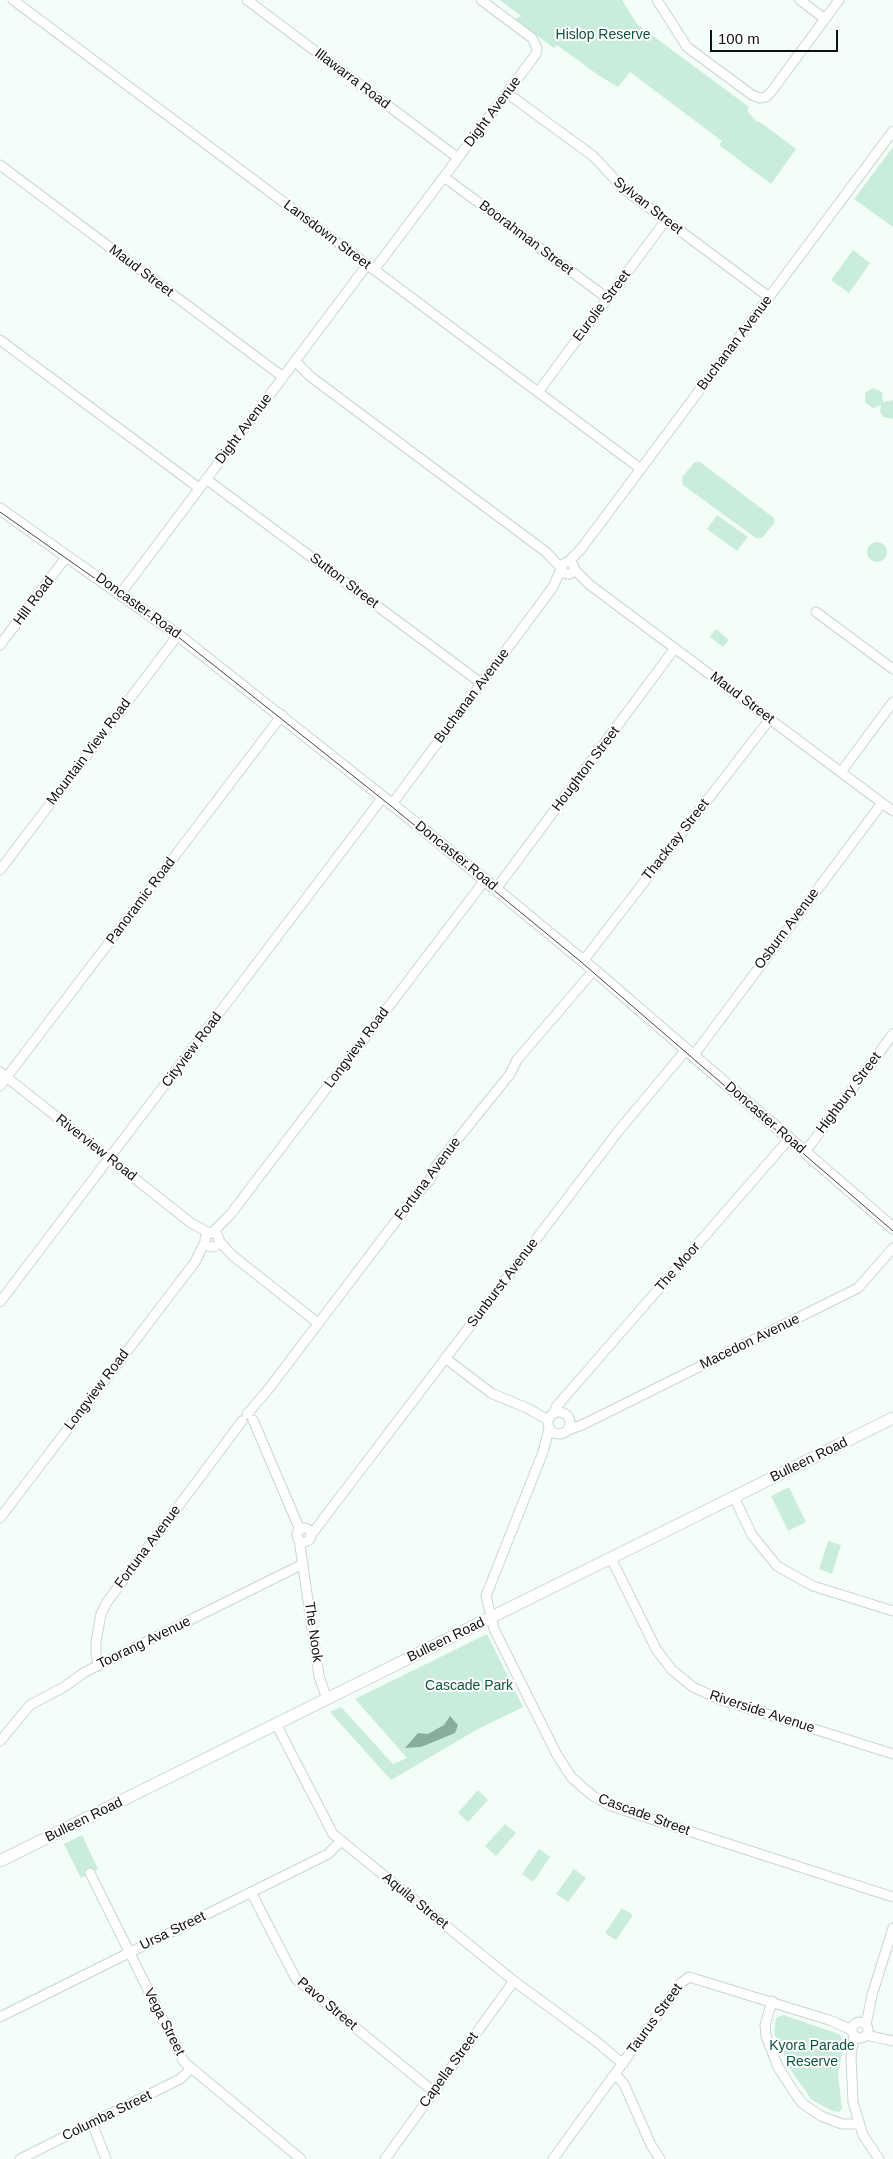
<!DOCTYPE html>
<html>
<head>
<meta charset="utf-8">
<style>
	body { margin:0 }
	#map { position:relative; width:893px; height:2159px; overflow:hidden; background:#f3fef9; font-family:Helvetica,sans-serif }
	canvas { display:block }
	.scale { position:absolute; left:710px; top:30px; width:128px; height:22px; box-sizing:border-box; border:2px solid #0e110f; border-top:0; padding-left:6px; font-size:15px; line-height:18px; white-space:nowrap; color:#0e110f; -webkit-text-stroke:4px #fff; paint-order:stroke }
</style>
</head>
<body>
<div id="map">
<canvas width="893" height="2159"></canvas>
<div class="scale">100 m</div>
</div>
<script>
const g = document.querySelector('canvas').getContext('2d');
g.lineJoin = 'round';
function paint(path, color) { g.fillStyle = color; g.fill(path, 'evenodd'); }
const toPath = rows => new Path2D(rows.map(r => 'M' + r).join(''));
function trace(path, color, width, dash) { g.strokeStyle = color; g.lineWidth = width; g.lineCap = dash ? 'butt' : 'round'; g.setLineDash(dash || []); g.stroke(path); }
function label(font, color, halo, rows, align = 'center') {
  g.font = font + ' Helvetica,sans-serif'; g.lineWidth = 4; g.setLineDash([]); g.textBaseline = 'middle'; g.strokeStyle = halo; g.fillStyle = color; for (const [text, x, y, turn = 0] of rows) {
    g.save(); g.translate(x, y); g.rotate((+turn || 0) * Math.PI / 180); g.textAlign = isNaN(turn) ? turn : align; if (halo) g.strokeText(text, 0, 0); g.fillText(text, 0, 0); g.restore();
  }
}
const green = toPath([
	[500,0,622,0,637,24,749,107,747,111,757,122,760,122,796,149,771,184,719,145,722,141,630,72,618,87,598,75,557,45,554,48,515,19,521,16],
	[893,147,893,227,854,199],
	[853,250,870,263,849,293,831,280],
	[873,388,882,392,883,402,893,400,893,419,883,417,880,411,881,405,873,408,865,402,865,393],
	[695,462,700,462,774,518,775,522,762,538,756,538,683,485,682,477],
	[717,515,748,537,737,551,707,529],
	'867 552a10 10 0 1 1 20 0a10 10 0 1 1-20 0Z',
	[716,629,729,640,723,647,710,637],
	[789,1487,806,1522,788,1531,771,1496],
	[828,1541,841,1545,832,1574,819,1569],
	[487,1634,523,1707,478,1729,391,1780,330,1712,341,1707,393,1764,407,1758,355,1699],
	[478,1790,488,1800,468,1822,458,1813],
	[505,1824,516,1833,496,1856,485,1846],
	[82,1835,98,1869,81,1878,64,1844],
	[539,1849,550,1857,533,1882,522,1874],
	[574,1869,586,1878,568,1902,556,1894],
	[622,1908,633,1915,616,1940,605,1933],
	[783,2015,839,2034,844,2042,838,2075,842,2108,839,2112,832,2111,812,2100,792,2072,774,2033,776,2018]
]);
const water = toPath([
	[450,1716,458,1725,455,1733,421,1747,405,1748,418,1733,428,1734,444,1725]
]);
const minor = toPath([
	[13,0,641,469],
	[247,0,458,158],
	[657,0,687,47,752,95,760,98,766,97,771,92,839,0],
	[800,0,825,19],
	[507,93,593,156,624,189,769,297],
	[0,165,283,377],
	[444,177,607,298],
	[374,270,536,54,537,48,532,38,481,0],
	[0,340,199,488],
	[295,361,311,377,546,552,561,568],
	[538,392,666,220],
	[206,479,481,683],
	'562 568a6 6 0 1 1 12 0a6 6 0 1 1-12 0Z',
	[568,562,581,549,893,131],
	[574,569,590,585,893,811],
	[121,593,367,265],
	[816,612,893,669],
	[0,645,67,556],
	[841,772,893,702],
	[392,804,553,587,561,569],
	[0,870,178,635],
	[496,889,675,648],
	[583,961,770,719],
	[693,1056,882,803],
	[0,1072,191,1223,209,1233],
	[0,1086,282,715],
	[805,1152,893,1034],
	[213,1232,230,1215,485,880],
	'205 1240a7 7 0 1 1 14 0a7 7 0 1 1-14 0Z',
	[219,1241,233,1256,318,1323],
	[0,1302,383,797],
	[445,1358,491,1393,529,1409,548,1420],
	'548 1423a11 11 0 1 1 22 0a11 11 0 1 1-22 0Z',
	[554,1413,556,1407,789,1139],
	[247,1414,267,1391,415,1196,430,1180,436,1166,510,1074,517,1060,594,970],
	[253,1420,300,1530],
	[549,1429,543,1452,486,1596,494,1629,557,1755,572,1778,593,1796,611,1806,893,1897],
	[568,1430,582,1425,858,1288,893,1248],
	[734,1497,752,1535,777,1566,813,1586,893,1611],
	[0,1518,195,1262,205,1242],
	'297 1535a7 7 0 1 1 14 0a7 7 0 1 1-14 0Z',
	[311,1535,620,1129,686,1050],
	[299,1539,319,1676,327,1699],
	[611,1558,656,1649,672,1670,693,1687,719,1699,893,1754],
	[98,1665,96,1654,96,1642,101,1614,107,1602,242,1421],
	[276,1724,333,1834,514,1981,597,2042,623,2064],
	[0,1741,30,1705,64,1687,85,1672,303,1564],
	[90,1873,184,2062,301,2159],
	[251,1892,296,1979,434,2092],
	[772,2001,765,2025,766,2036,778,2067,794,2092,802,2103,821,2116,842,2124,859,2124],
	[0,2017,328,1854,341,1841],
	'852 2030a8 8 0 1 1 16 0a8 8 0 1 1-16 0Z',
	[866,2025,872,1995,893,1928],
	[854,2035,851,2056,853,2102,863,2135,879,2159],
	[866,2035,893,2041],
	[615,2074,624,2084,651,2145,660,2159],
	[92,2123,106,2159],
	[20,2159,180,2079,191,2069],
	[385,2159,514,1981],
	[553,2159,681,1983,689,1977,829,2020,852,2030]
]);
const major = toPath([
	[0,509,178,635,418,825,594,970,893,1228],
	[0,1861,893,1418]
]);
const tram = toPath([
	[0,512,177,636,391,806,580,961,893,1231]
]);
const parkNames = [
	["Hislop Reserve",603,35],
	["Cascade Park",469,1686],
	["Kyora Parade",812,2046],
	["Reserve",812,2062]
];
const streetNames = [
	["Illawarra Road",352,79,37],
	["Dight Avenue",493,112,-53],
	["Sylvan Street",648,206,38],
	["Lansdown Street",327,235,37],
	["Boorahman Street",526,238,37],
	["Maud Street",141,271,37],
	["Eurolie Street",602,306,-53],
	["Buchanan Avenue",735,343,-53],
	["Dight Avenue",244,429,-53],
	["Sutton Street",344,581,37],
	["Hill Road",34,601,-53],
	["Doncaster Road",138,606,36],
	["Buchanan Avenue",472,696,-53],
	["Maud Street",742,698,37],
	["Mountain View Road",89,752,-53],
	["Houghton Street",586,769,-53],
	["Thackray Street",676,840,-52],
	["Doncaster Road",456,856,39],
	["Panoramic Road",141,901,-53],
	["Osburn Avenue",787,929,-53],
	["Longview Road",357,1048,-53],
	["Cityview Road",192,1050,-53],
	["Highbury Street",849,1093,-53],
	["Doncaster Road",765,1118,41],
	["Riverview Road",96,1148,38],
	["Fortuna Avenue",428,1179,-53],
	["The Moor",678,1267,-49],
	["Sunburst Avenue",503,1283,-53],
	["Macedon Avenue",750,1342,-26],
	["Longview Road",97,1390,-53],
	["Bulleen Road",809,1460,-26],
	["Fortuna Avenue",148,1547,-53],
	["The Nook",313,1632,82],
	["Bulleen Road",446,1640,-26],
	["Toorang Avenue",144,1643,-26],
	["Riverside Avenue",762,1712,18],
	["Cascade Street",644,1815,20],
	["Bulleen Road",84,1820,-26],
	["Aquila Street",415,1901,39],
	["Ursa Street",173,1931,-26],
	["Pavo Street",327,2004,40],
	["Taurus Street",655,2019,-54],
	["Vega Street",164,2022,63],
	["Capella Street",449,2070,-54],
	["Columba Street",107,2116,-26]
];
paint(green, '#caecdc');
paint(water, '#89ad9c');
trace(minor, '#cbd5d0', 11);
trace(major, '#cbd5d0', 13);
trace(minor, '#fff', 9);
trace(major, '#fff', 11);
trace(tram, '#434845', 1);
label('14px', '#0e533c', '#fff', parkNames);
label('14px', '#0e110f', '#fff', streetNames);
</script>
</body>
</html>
